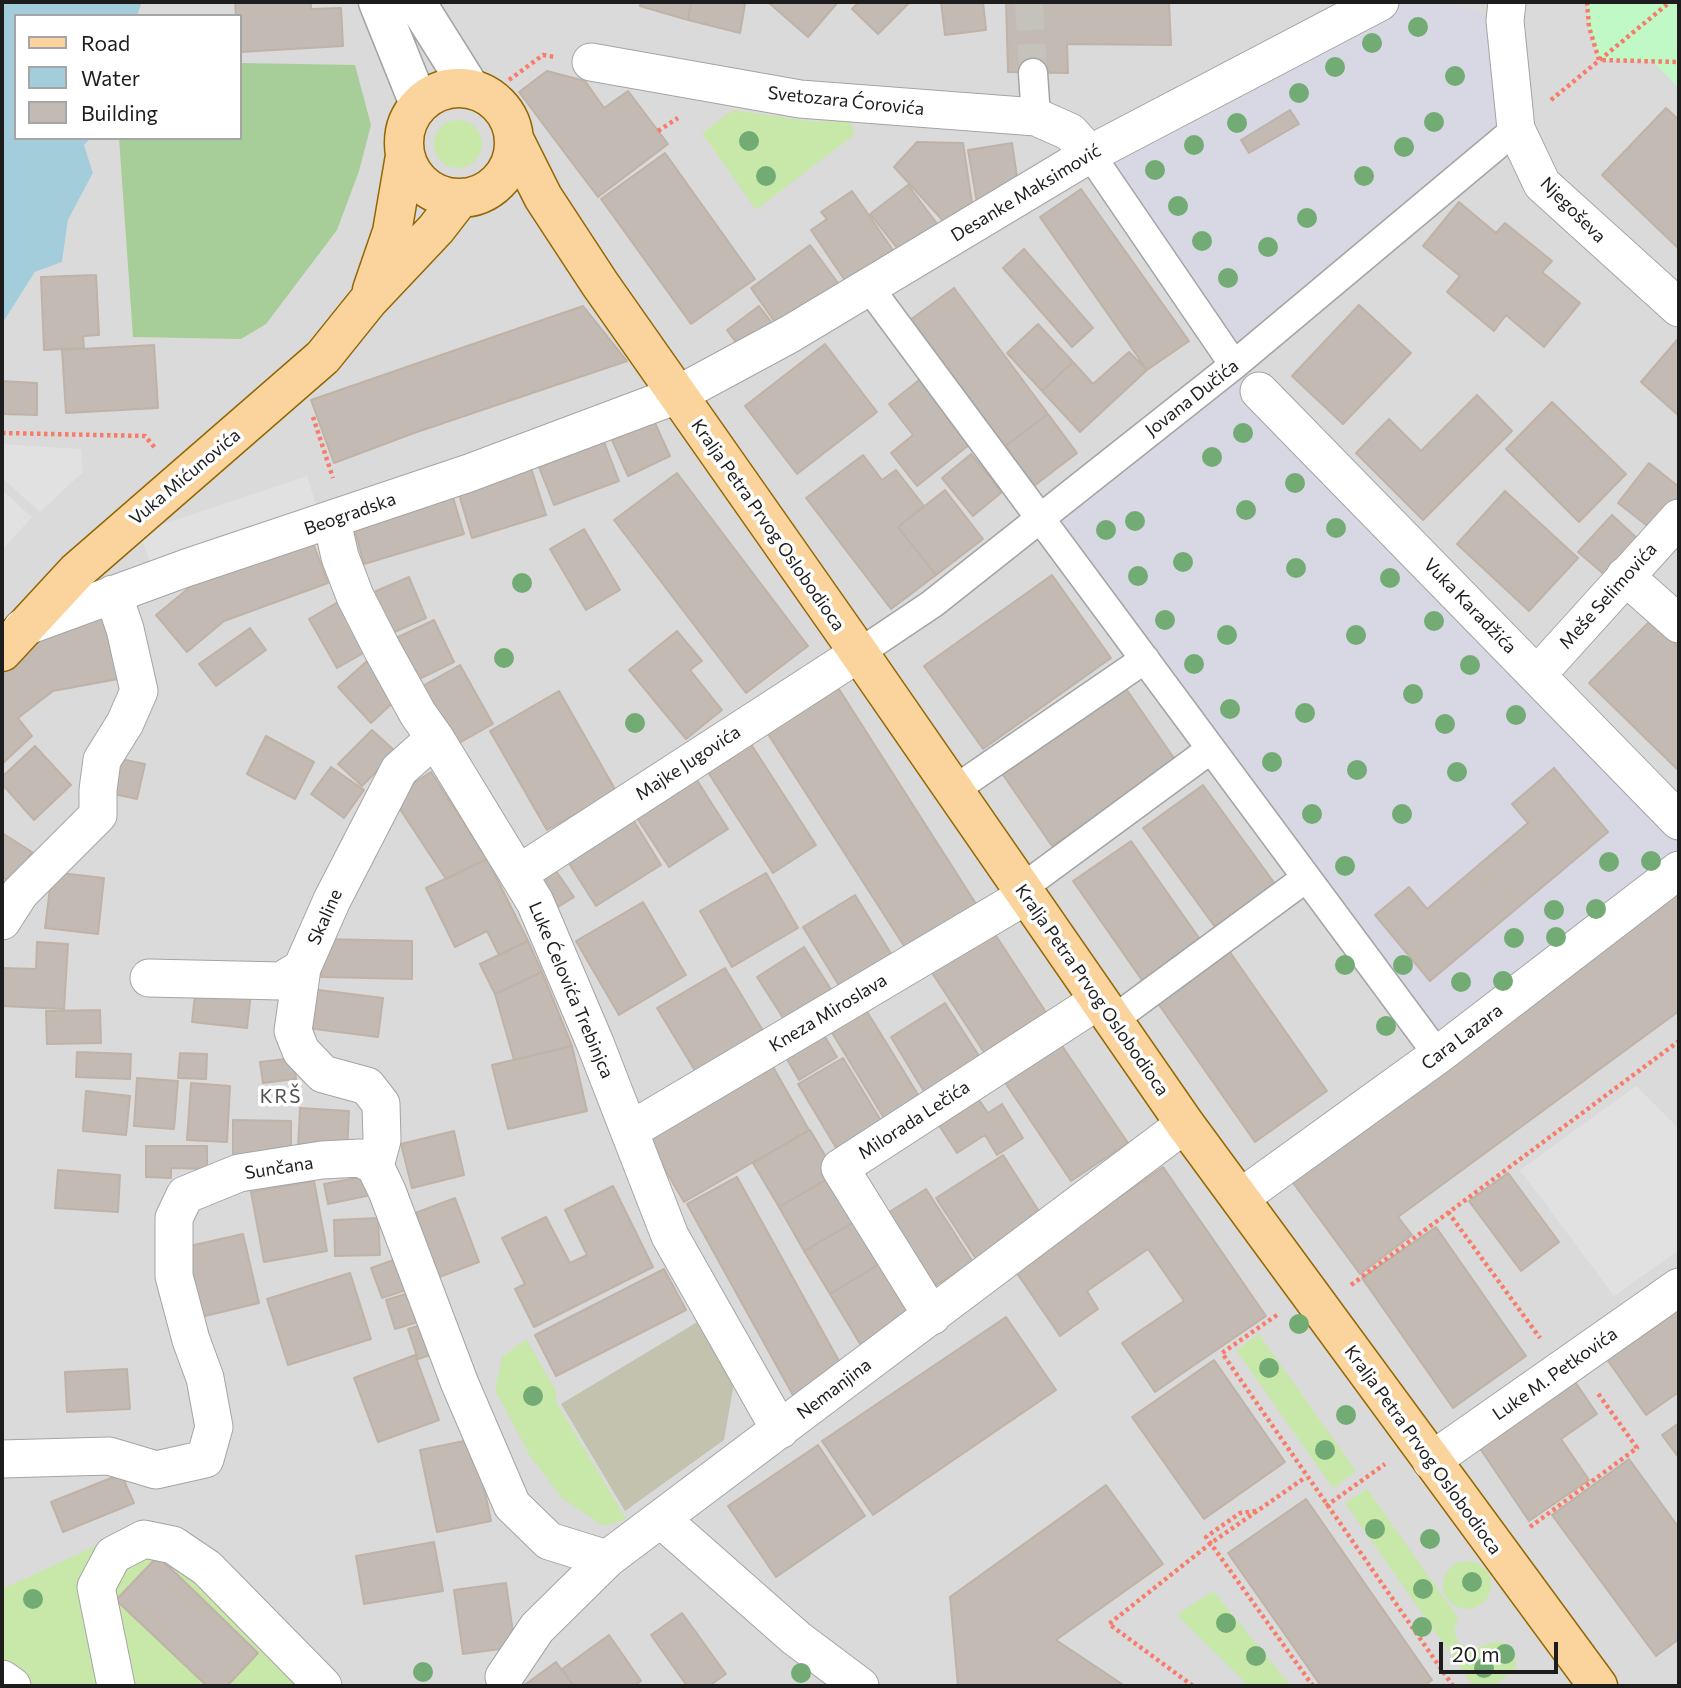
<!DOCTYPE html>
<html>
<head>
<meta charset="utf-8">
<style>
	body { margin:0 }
	#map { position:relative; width:1681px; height:1688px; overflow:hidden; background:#eeebe3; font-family:Commissioner,sans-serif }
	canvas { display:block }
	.frame { position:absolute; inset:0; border:4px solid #1d1d1d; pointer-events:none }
	.legend { position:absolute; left:14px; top:14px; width:228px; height:126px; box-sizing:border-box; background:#fff; border:2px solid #a5a5a5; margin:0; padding:9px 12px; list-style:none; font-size:21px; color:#1d1d1d }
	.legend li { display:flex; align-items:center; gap:14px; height:35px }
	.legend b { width:35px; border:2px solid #a5a5a5 }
	.scale { position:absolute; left:1439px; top:1642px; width:119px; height:32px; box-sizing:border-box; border:4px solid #1d1d1d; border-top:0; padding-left:9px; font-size:21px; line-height:24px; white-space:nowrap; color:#1d1d1d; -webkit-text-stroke:5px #fff; paint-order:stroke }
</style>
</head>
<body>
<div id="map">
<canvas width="1681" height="1688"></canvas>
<div class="frame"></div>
<ul class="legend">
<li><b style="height:9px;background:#fad49c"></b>Road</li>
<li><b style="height:19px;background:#a4cddb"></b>Water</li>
<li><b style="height:19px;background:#c3bab3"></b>Building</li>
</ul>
<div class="scale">20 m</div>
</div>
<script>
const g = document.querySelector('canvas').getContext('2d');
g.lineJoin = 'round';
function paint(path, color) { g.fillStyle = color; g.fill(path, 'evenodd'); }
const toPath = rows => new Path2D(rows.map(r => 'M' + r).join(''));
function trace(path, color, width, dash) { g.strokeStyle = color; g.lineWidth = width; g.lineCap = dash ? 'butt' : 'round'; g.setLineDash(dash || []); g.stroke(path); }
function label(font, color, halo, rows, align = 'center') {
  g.font = font + ' Commissioner,sans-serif'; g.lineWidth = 7; g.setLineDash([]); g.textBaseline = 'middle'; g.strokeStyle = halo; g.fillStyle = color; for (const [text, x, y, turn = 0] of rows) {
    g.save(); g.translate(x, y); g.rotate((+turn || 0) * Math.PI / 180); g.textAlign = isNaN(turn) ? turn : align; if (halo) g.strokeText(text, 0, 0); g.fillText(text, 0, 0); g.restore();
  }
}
const residential = toPath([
	[142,2,1679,2,1679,1686,2,1686,2,324,35,272,62,262,68,220,93,173,84,145,91,138,240,138,240,16,137,16]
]);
const construction = toPath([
	[699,1321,734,1383,724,1440,625,1511,561,1404]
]);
const grass = toPath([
	[733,110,809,121,850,122,855,134,756,210,702,133],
	'434 144a24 24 0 1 1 48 0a24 24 0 1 1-48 0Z',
	[1259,1334,1356,1471,1333,1488,1236,1350],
	[526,1339,556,1391,556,1402,626,1519,604,1526,563,1499,530,1456,495,1390,502,1357],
	[1367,1489,1458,1618,1454,1630,1458,1642,1469,1649,1475,1649,1497,1641,1509,1645,1514,1650,1516,1663,1515,1669,1494,1686,1473,1686,1345,1503],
	[144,1524,313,1686,2,1686,2,1589],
	'1443 1585a24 24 0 1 1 48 0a24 24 0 1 1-48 0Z',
	[1213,1591,1291,1686,1249,1686,1177,1615]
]);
const forest = toPath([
	[240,63,355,65,371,125,359,171,337,230,266,324,241,339,133,337,119,138,240,138]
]);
const park = toPath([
	[1587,2,1679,2,1679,88,1652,61,1599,60,1589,27]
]);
const parking = toPath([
	[2,444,81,449,83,472,40,512,2,478],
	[307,476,317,507,150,562,139,532],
	[2,490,32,517,2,550],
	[1636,1086,1679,1129,1679,1250,1614,1296,1520,1170]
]);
const plaza = toPath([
	[1380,2,1441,2,1505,21,1516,129,1234,365,1679,821,1679,870,1438,1055,1040,518,1234,365,1090,154],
	[1554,769,1594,844,1430,980,1376,915,1409,887,1427,909,1528,823,1512,804]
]);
const water = toPath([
	[2,2,142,2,137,16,16,16,16,138,91,138,84,145,93,173,68,220,62,262,35,272,2,324]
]);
const building = toPath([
	[235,2,311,2,311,9,341,8,343,46,240,52,240,16,236,16,235,2],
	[641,2,691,2,688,20,640,6,641,2],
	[691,2,738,2,745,4,740,33,688,20,691,2],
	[768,2,838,2,808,37,768,2],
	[859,2,910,2,878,34,852,9,859,2],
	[941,2,983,2,986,30,945,35,941,2],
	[1006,2,1169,2,1171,45,1067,44,1068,73,1008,72,1006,2],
	[547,71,585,81,604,108,628,91,668,144,598,197,519,92,547,71],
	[1666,108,1679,120,1679,249,1602,175,1666,108],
	[1290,110,1299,124,1249,153,1241,140,1290,110],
	[917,142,963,143,972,203,946,224,894,167,917,142],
	[1012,143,1017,177,977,203,968,150,1012,143],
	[665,153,755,279,691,324,601,199,665,153],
	[908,185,938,225,901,253,870,214,908,185],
	[1081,189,1189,341,1147,370,1040,217,1081,189],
	[852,191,897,256,850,288,811,230,827,219,821,212,852,191],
	[1459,202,1496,233,1505,223,1552,261,1542,272,1580,303,1544,347,1506,315,1494,331,1447,292,1460,276,1423,246,1459,202],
	[810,245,841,287,781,331,751,288,810,245],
	[1024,249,1093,328,1072,347,1003,268,1024,249],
	[96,275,99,335,83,336,84,348,44,350,41,277,96,275],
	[954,288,1048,414,1004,447,910,320,954,288],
	[1359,305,1411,353,1343,424,1292,376,1359,305],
	[583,306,627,361,414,433,334,463,311,400,583,306],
	[759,306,775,327,742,351,727,330,759,306],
	[1038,324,1073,362,1042,391,1007,353,1038,324],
	[1677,340,1679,342,1679,416,1641,382,1677,340],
	[825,344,877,412,797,474,745,406,825,344],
	[154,345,158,408,66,413,62,350,154,345],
	[1129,352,1147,370,1080,432,1042,391,1073,362,1093,384,1129,352],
	[923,377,974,441,917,486,891,453,913,435,889,404,923,377],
	[2,381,37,383,37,415,2,414,2,381],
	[1477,395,1512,431,1423,520,1356,453,1389,419,1421,451,1477,395],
	[1552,402,1626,474,1579,522,1506,449,1552,402],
	[1048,414,1077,453,1034,486,1004,447,1048,414],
	[654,421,670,456,628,476,612,440,654,421],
	[604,442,619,481,554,505,539,467,604,442],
	[971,454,1002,492,973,516,942,478,971,454],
	[863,455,882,480,896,470,924,506,898,527,936,575,891,609,806,498,863,455],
	[1649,463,1679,487,1679,498,1654,531,1618,503,1649,463],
	[531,468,546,515,472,538,458,491,531,468],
	[677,473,808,646,746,693,614,520,677,473],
	[945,490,983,539,936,575,898,527,945,490],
	[1505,491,1578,558,1529,611,1457,544,1505,491],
	[452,494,464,534,364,564,353,524,452,494],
	[1612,515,1639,540,1606,576,1578,552,1612,515],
	[584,529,620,590,586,610,550,549,584,529],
	[310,535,328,583,224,621,187,652,156,615,206,574,310,535],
	[1052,575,1111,658,983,749,924,666,1052,575],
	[409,577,426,618,392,633,374,592,409,577],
	[338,602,367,651,337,668,309,619,338,602],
	[106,611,118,679,53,691,18,718,32,736,2,764,2,673,30,643,106,611],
	[434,620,454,662,415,681,394,639,434,620],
	[1651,620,1679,648,1679,771,1589,683,1651,620],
	[250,628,266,650,216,686,199,664,250,628],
	[677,631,702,661,690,670,722,710,686,739,629,670,677,631],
	[367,661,400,696,371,723,338,687,367,661],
	[460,665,493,724,452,747,419,688,460,665],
	[1122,683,1176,761,1052,846,999,769,1122,683],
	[837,686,978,907,908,952,766,731,837,686],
	[559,691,616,791,547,830,490,731,559,691],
	[372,730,396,752,362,786,338,764,372,730],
	[266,736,314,762,295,799,247,774,266,736],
	[747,738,816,845,773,873,704,766,747,738],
	[35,746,71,785,34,820,2,784,2,777,35,746],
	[116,758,145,764,137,799,109,793,116,758],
	[331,767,364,790,344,818,311,794,331,767],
	[1554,768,1608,832,1430,981,1375,915,1409,887,1427,909,1528,823,1512,804,1554,768],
	[431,772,487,859,446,879,392,797,431,772],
	[693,774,728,829,669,867,633,812,693,774],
	[1203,785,1278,888,1218,931,1143,828,1203,785],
	[629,813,661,865,596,906,563,854,629,813],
	[2,833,32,852,12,883,2,877,2,833],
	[1131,841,1204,945,1146,986,1073,881,1131,841],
	[487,859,528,941,499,955,487,931,455,947,426,888,487,859],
	[556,871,574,897,555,909,537,883,556,871],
	[52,872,104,878,98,934,45,928,52,872],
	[766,873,798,928,732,967,700,911,766,873],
	[1679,889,1679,1011,1398,1217,1412,1235,1360,1274,1288,1176,1679,889],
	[855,895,895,960,843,992,803,927,855,895],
	[643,902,686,975,619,1015,576,941,643,902],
	[987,922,1051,1020,989,1060,925,962,987,922],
	[322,939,412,941,412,979,321,977,322,939],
	[528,941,542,972,495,994,480,964,528,941],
	[37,942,68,944,64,1009,2,1006,2,968,36,969,37,942],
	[804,947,834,994,787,1024,757,977,804,947],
	[1227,948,1327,1091,1255,1142,1155,999,1227,948],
	[725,968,765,1034,697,1074,657,1008,725,968],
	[542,972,572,1046,514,1060,495,994,542,972],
	[196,986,251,993,247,1028,192,1022,196,986],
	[311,989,383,998,378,1037,307,1028,311,989],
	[945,1003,981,1059,925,1093,891,1037,945,1003],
	[863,1005,925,1106,890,1128,828,1026,863,1005],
	[100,1010,101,1043,47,1044,46,1011,100,1010],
	[818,1025,837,1057,799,1080,780,1047,818,1025],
	[1056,1037,1128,1143,1071,1181,1000,1075,1056,1037],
	[572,1046,587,1111,508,1129,492,1065,572,1046],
	[77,1052,131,1054,130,1079,76,1077,77,1052],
	[180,1053,207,1054,206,1079,178,1078,180,1053],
	[294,1058,296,1079,263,1083,260,1062,294,1058],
	[843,1058,886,1129,841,1156,798,1084,843,1058],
	[769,1060,809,1130,684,1202,643,1132,769,1060],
	[137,1078,178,1081,174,1129,134,1126,137,1078],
	[191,1083,230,1086,227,1142,187,1140,191,1083],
	[86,1091,130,1096,126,1135,83,1131,86,1091],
	[973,1091,988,1113,1002,1104,1023,1138,997,1155,985,1135,957,1153,933,1116,973,1091],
	[300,1108,349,1111,347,1152,298,1149,300,1108],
	[233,1120,291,1121,291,1157,233,1156,233,1120],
	[810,1130,836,1174,779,1207,753,1163,810,1130],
	[454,1131,464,1175,412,1188,401,1144,454,1131],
	[146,1146,207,1146,207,1169,171,1168,171,1178,146,1177,146,1146],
	[1003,1155,1042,1216,976,1259,936,1198,1003,1155],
	[1163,1167,1266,1316,1155,1392,1122,1343,1184,1301,1148,1249,1087,1291,1098,1309,1060,1336,1014,1269,1163,1167],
	[58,1170,120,1175,118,1212,55,1208,58,1170],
	[1508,1173,1559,1242,1521,1271,1469,1201,1508,1173],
	[836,1174,861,1218,804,1251,779,1207,836,1174],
	[367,1176,371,1195,328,1204,324,1184,367,1176],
	[737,1177,844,1370,794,1397,687,1204,737,1177],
	[314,1181,327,1251,264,1262,251,1192,314,1181],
	[613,1186,653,1267,534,1327,515,1289,525,1284,502,1238,546,1217,570,1263,587,1255,565,1210,613,1186],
	[926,1189,973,1262,925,1292,878,1219,926,1189],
	[455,1198,479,1262,434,1279,410,1215,455,1198],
	[378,1218,380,1255,335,1256,334,1220,378,1218],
	[861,1218,886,1260,830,1294,804,1251,861,1218],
	[1436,1227,1526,1356,1453,1408,1362,1278,1436,1227],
	[243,1234,259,1303,201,1317,185,1247,243,1234],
	[402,1257,412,1288,382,1298,371,1268,402,1257],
	[886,1260,921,1318,865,1352,830,1294,886,1260],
	[664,1269,686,1310,556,1376,535,1335,664,1269],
	[350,1273,371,1339,288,1365,267,1299,350,1273],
	[412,1292,421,1321,395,1329,386,1300,412,1292],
	[1679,1301,1679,1392,1646,1415,1604,1355,1679,1301],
	[1006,1317,1056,1390,873,1515,822,1441,1006,1317],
	[430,1322,439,1352,418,1359,408,1329,430,1322],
	[415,1355,439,1420,378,1442,354,1378,415,1355],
	[1214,1360,1285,1462,1204,1519,1132,1417,1214,1360],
	[127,1369,130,1409,67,1412,65,1372,127,1369],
	[1569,1373,1597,1414,1561,1439,1589,1480,1529,1521,1473,1438,1569,1373],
	[1679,1423,1679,1458,1662,1435,1679,1423],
	[474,1439,491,1521,437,1532,420,1450,474,1439],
	[818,1445,865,1516,776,1577,728,1506,818,1445],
	[1629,1459,1679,1528,1679,1639,1656,1656,1552,1515,1629,1459],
	[121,1474,134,1503,63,1532,51,1502,121,1474],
	[1106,1485,1163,1564,1056,1640,1125,1686,958,1686,950,1597,1106,1485],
	[1306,1499,1432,1680,1424,1686,1321,1686,1228,1553,1306,1499],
	[434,1542,443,1591,364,1604,356,1556,434,1542],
	[158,1556,258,1653,227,1686,207,1686,116,1600,158,1556],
	[506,1583,515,1647,463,1654,454,1590,506,1583],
	[682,1613,726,1674,709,1686,687,1686,651,1635,682,1613],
	[609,1635,641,1681,634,1686,574,1686,562,1669,609,1635],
	[556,1662,574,1686,523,1686,556,1662]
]);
const pedestrianTunnel = toPath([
	[1029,2,1033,73]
]);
const path = toPath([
	[1587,2,1589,27,1599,60,1679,62],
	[509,80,543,55,555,57],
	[1551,100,1670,2],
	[658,131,678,118],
	[313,417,333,478],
	[2,433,145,436,156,449],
	[1448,1212,1540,1338],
	[1351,1285,1679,1041],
	[1277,1315,1222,1353,1453,1686],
	[1326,1506,1385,1464],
	[1256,1511,1240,1513,1206,1537,1313,1686],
	[1530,1527,1637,1448,1597,1392],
	[1193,1686,1109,1624,1211,1543,1306,1477]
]);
const pedestrian = toPath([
	[1033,73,1036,117],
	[1090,154,1234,365],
	[868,286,1438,1055],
	[859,653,932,604,1234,365,1516,129],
	[954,790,1145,659],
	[1022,888,1211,749],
	[1113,1020,1306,878]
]);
const minor = toPath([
	[1507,2,1505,21,1516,129,1542,184,1679,308],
	[591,62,800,99,1036,117,1070,132,1090,154],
	[1259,391,1679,821],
	[332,521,340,557,355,596,382,649,418,714,435,738,535,902,595,1043,670,1236,780,1430],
	[1625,576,1679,624],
	[22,628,186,568,469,473,677,395,790,334,1090,154,1380,2],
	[1537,675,1679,518],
	[518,874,859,653],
	[2,921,20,893,98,815,98,790,102,760,125,723,139,691,125,629,113,594],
	[302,968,293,1031,301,1051,323,1074,367,1086,381,1104,382,1140,375,1166],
	[149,978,281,981,302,968,332,900,399,770,435,738],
	[629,1131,1027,895],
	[1240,1198,1438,1055,1679,870],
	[932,1316,840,1168,1099,1000],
	[2,1459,109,1456,156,1470,205,1459,214,1427,205,1378,191,1340,174,1276,174,1218,185,1195,239,1173,322,1160,360,1158,375,1166,387,1191,460,1384,512,1505,549,1541,607,1559],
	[1431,1461,1679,1287],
	[661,1519,796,1638,860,1686],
	[504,1677,537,1628,607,1559,1185,1124],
	[2,1679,12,1686],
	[116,1686,96,1587,113,1555,144,1539,173,1545,207,1568,323,1686]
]);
const tertiary = toPath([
	[378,2,419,104],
	[416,2,470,88]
]);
const primary = toPath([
	'404 143a55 55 0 1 1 110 0a55 55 0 1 1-110 0Z',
	[514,139,543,197,600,284,859,653,1185,1124,1598,1686],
	[372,290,392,232,405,156],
	[2,652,77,571,323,357,368,301,436,229,460,198]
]);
const trees = [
	[1418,27],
	[1372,43],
	[1335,67],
	[1455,76],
	[1299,93],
	[1434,122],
	[1237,123],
	[749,141],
	[1194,145],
	[1404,147],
	[1155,170],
	[766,176],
	[1364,176],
	[1178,206],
	[1307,218],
	[1202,241],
	[1268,247],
	[1228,278],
	[1243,433],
	[1212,457],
	[1295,483],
	[1246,510],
	[1135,521],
	[1336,528],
	[1106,530],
	[1183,562],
	[1296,568],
	[1138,576],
	[1390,578],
	[522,583],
	[1165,620],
	[1434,621],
	[1227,635],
	[1356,635],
	[504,658],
	[1194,664],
	[1470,665],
	[1413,694],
	[1230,709],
	[1305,713],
	[1516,715],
	[635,723],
	[1445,724],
	[1272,762],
	[1357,770],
	[1457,772],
	[1312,814],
	[1402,814],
	[1651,861],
	[1609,862],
	[1345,866],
	[1596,909],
	[1554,910],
	[1556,937],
	[1514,938],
	[1345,965],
	[1403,965],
	[1503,981],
	[1461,982],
	[1386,1026],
	[1299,1324],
	[1269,1368],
	[533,1396],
	[1346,1415],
	[1325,1450],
	[1375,1529],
	[1430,1539],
	[1472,1582],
	[1423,1589],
	[33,1599],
	[1226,1623],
	[1422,1627],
	[1505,1654],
	[1256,1656],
	[1484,1668],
	[423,1672],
	[801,1673]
];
const streetNames = [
	["Svetozara Ćorovića",846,101,6],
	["Desanke Maksimović",1026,193,-31],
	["Njegoševa",1573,210,45],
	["Jovana Dučića",1192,398,-38],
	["Vuka Mićunovića",185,477,-40],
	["Beogradska",350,514,-19],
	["Kralja Petra Prvog Oslobodioca",768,525,55],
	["Meše Selimovića",1608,596,-48],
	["Vuka Karadžića",1470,606,46],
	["Majke Jugovića",688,763,-33],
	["Skaline",325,917,-66],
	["Luke Ćelovića Trebinjca",571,990,67],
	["Kralja Petra Prvog Oslobodioca",1092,990,55],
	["Kneza Miroslava",828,1013,-31],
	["Cara Lazara",1462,1037,-37],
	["Milorada Lečića",914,1120,-33],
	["Sunčana",279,1168,-9],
	["Luke M. Petkovića",1555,1374,-35],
	["Nemanjina",834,1389,-37],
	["Kralja Petra Prvog Oslobodioca",1423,1450,54]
];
const neighbourhoodNames = [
	["KRŠ",281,1097]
];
paint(residential, '#dbdada');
paint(construction, '#c2c2af');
paint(grass, '#c7e8a9');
paint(forest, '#a7cd98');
paint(park, '#c0f8c6');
paint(parking, '#e1e1e1');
paint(plaza, '#d8d7e4');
paint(water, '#a4cddb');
paint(building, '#c3bab3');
trace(building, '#bfb2a6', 2);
trace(pedestrianTunnel, '#c4c2bb', 28, [28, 14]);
trace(pedestrian, '#a4a4a4', 31);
trace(minor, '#a4a4a4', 39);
trace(tertiary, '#a4a4a4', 41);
trace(primary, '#936703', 41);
trace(path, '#f77d6b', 4.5, [3.5, 3.5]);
trace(pedestrian, '#fff', 28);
trace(minor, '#fff', 37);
trace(tertiary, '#fff', 38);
trace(primary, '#fad49c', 38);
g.fillStyle = '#72ac74';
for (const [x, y] of trees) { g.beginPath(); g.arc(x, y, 10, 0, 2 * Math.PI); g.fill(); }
label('18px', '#1d1d1d', '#fff', streetNames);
g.letterSpacing = '2px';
label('19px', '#505050', '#fff', neighbourhoodNames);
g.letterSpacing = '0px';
</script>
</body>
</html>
